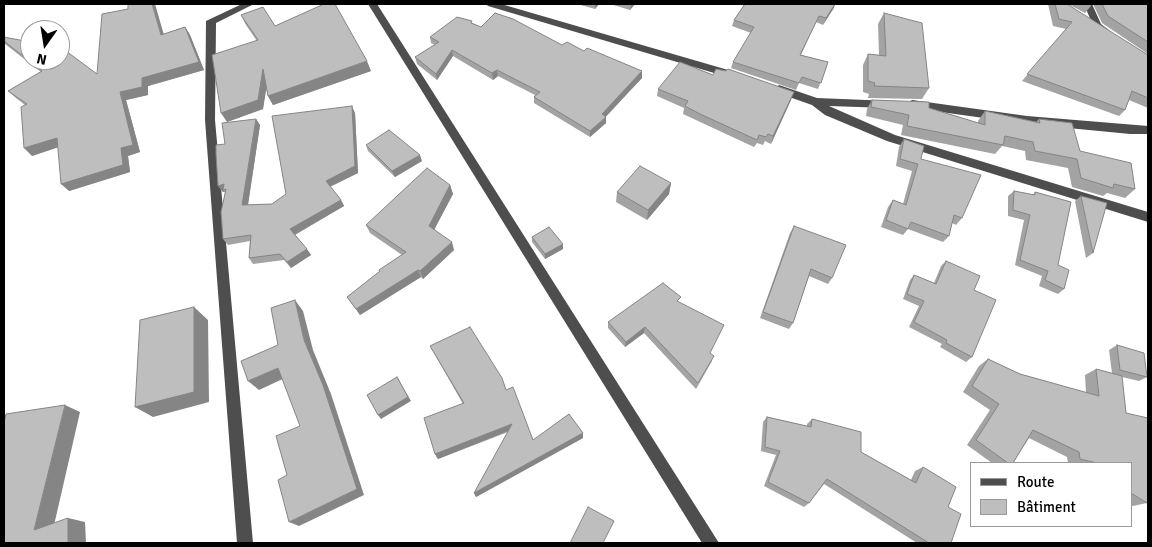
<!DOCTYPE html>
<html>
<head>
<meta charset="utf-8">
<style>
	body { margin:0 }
	#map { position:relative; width:1152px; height:547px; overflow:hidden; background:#fff; font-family:Signika,sans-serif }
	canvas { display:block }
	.frame { position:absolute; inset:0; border:5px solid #000; pointer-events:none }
	.legend { position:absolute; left:970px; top:462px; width:162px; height:65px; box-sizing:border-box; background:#fff; border:1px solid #999; margin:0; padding:6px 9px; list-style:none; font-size:15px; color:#000 }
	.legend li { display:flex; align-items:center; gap:10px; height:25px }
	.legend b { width:25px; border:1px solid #999 }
	.north { position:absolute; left:20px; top:20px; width:50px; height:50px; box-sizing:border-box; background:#fff; border:1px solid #999; border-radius:50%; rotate:193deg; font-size:14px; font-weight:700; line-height:20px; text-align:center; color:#000 }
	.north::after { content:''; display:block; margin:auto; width:18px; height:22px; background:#000; clip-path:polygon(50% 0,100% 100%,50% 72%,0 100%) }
</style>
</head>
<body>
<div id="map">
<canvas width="1152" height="547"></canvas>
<div class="frame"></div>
<ul class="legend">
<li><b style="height:6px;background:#4e4e4e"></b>Route</li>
<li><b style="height:14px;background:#bebebe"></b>Bâtiment</li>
</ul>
<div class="north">N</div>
</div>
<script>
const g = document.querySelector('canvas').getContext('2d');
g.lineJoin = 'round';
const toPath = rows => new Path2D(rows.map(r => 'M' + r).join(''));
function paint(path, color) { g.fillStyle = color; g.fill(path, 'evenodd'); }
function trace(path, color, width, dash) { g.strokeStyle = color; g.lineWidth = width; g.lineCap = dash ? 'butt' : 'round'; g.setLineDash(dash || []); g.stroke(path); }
const minor = toPath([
	[242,4,254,4,216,23,215,120,253,543,237,543,205,120,206,21,242,4],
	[368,4,377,4,719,543,702,543,368,4],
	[486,4,501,4,735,72,736,74,731,78,488,6,486,4],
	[1084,4,1092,4,1101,24,1110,31,1110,35,1104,35,1094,28,1084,4],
	[779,85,817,98,891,101,892,104,891,107,887,108,829,106,895,135,1148,212,1148,222,887,141,825,115,812,105,775,92,774,89,779,85],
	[912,100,1027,116,1148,126,1148,134,1130,134,1027,124,912,108,907,104,912,100]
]);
const wall = toPath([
	[577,4,599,4,595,9],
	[610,4,635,4,630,10],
	[745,4,835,4,823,25,816,22,801,55,828,62,818,89,799,83,796,90,731,68,733,62,751,33,732,26,734,20],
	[1048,4,1055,4,1148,55,1148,108,1129,100,1125,110,1119,116,1022,81,1066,29,1053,26],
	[1068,4,1090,4,1091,6,1085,13],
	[1093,4,1148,4,1148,54,1102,23],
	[884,13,929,88,922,99,868,98,869,94,863,92,863,65,868,54,879,55,878,24],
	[241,15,275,26,371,71,273,105,268,96,266,88,263,109,227,122,257,41,246,25],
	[472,23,481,27,562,45,584,51,642,71,642,78,605,116,606,123,590,137,534,103,534,97,535,95,498,76,493,80,453,56,437,80,417,64,415,57,435,45,431,43,430,37],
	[185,27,190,35,204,70,148,86,148,95,126,100,140,152,128,156,130,172,69,191,58,147,32,156,25,105,16,98,8,91,41,72,5,44,4,42,4,37,97,74,164,34],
	[713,75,791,100,771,144,765,141,763,145,757,143,754,147,698,121,683,114,684,108,657,96,658,89],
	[872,100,929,108,978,123,978,121,985,111,1036,122,1039,119,1080,151,1135,189,1125,198,1107,193,1103,196,1072,187,1068,168,1026,160,1025,151,1002,146,995,154,901,135,903,125,866,116,867,109],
	[355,113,358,173,330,187,341,200,344,206,295,235,311,255,291,268,284,260,253,264,249,258,250,241,228,245,223,239,225,192,223,192,218,186,225,144,256,119,260,125,248,205,272,204,286,194],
	[904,139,921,159,962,218,956,225,952,223,949,236,943,242,908,229,903,235,881,227,888,207,893,200,903,204,912,171,896,166,899,147],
	[366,145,422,161,395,177,368,151],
	[671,183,669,194,647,220,616,202,617,192],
	[450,185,453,194,434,229,454,250,423,279,421,277,360,315,347,297,402,255,370,233,366,225],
	[1014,191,1033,195,1035,192,1058,265,1064,289,1058,294,1039,286,1042,276,1015,265,1024,220,1008,216,1008,196],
	[1081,196,1093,253,1086,258,1075,201],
	[794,226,832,278,828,284,809,276,793,323,789,329,760,318,790,233],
	[532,237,563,249,545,259,532,242],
	[946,261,974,290,972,357,966,362,940,347,942,344,909,327,919,306,903,299,910,280,914,275,934,283,941,266],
	[679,303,710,353,712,361,696,389,644,333,625,347,608,328,608,322],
	[1117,345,1147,377,1139,381,1122,377,1126,413,1147,503,1133,506,1131,505,1131,463,1068,463,1067,457,1029,438,1013,463,992,463,967,445,990,410,963,392,979,366,988,359,1020,374,1086,393,1085,375,1096,369,1112,373,1109,350],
	[430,346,506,390,533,440,583,433,583,438,476,497,474,493,508,432,438,459,435,454,463,404],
	[767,417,807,426,807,424,812,419,861,452,911,480,915,471,923,467,948,507,951,543,917,543,824,484,809,503,804,507,764,486,776,455,761,451,763,422]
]);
const shadedWall = toPath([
	[152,4,155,4,166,42,161,35],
	[595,4,599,4,595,9],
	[631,4,635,4,630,10],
	[835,4,834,8,823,25,826,18],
	[185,27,190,35,204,70,148,86,148,95,126,100,140,152,128,156,130,172,69,191,61,184,121,148,120,92],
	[452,50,453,56,437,80,436,74],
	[367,61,371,71,273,105,268,96],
	[263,69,268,78,263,109,227,122,221,113],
	[497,70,498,76,493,80,492,73],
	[642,71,642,78,602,121,602,114],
	[794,92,791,100,771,144,773,136],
	[352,106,355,113,358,173,329,187,326,181],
	[606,117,606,123,590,137,590,131],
	[256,119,260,125,247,211,242,205],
	[57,138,65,145,32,156,24,148],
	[420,155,422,161,395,177,392,171],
	[671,183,669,194,647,220,648,210],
	[224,184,223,190,225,192,223,192,218,186],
	[450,185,453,194,432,234,429,226],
	[341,200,344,206,294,235,290,229],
	[452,242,454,250,423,279,420,271],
	[563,244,563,249,545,259,545,254],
	[307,249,311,255,291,268,287,262],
	[418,270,421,277,360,315,356,309],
	[295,300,303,311,313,350,331,394,364,495,299,526,289,522,357,489,304,340],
	[194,307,208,320,209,402,153,417,135,407],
	[645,327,644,333,625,347,626,342],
	[278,368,287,377,259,390,248,381],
	[397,377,411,401,381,419,378,415],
	[65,405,80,412,52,534,34,530],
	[512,424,513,429,438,459,435,454],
	[583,433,583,438,476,497,474,493],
	[68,518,85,522,86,543,68,543]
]);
const building = toPath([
	[128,4,152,4,161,35,185,27,199,62,142,78,142,87,120,92,133,145,121,148,123,165,61,184,57,138,24,148,21,107,27,104,8,91,42,71,4,41,4,37,30,42,30,60,60,60,60,48,62,48,97,74,102,14,128,9,128,4],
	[324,4,335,4,367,61,268,96,263,69,258,100,221,113,212,55,258,40,241,15,263,7,275,26,324,4],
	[745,4,835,4,826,18,819,16,800,55,828,62,821,83,802,77,799,83,733,62,754,27,734,20,745,4],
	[1055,4,1067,4,1148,55,1148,98,1132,91,1125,110,1027,74,1072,22,1059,19,1055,4],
	[1102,4,1148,4,1148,42,1108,16,1102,4],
	[495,13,513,19,562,45,567,42,584,51,587,48,642,71,602,114,606,117,590,131,534,97,540,92,497,70,492,73,452,50,436,74,415,57,439,42,430,37,457,17,472,21,471,23,481,27,495,13],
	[884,13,922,23,929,88,874,86,875,83,868,81,868,54,886,56,884,13],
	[680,62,713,75,716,69,726,71,728,69,794,92,773,136,768,134,766,137,759,135,757,140,700,114,685,106,688,101,658,89,680,62],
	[872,100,929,102,929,108,985,125,985,111,1040,123,1039,119,1072,123,1080,151,1131,163,1135,189,1114,184,1113,188,1081,178,1077,159,1035,151,1033,142,1005,136,1003,145,907,126,909,115,871,107,872,100],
	[352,106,355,166,326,181,341,200,290,229,307,249,287,262,280,254,249,258,251,235,223,239,221,212,226,189,223,190,224,184,218,186,216,154,216,145,225,144,222,123,256,119,242,205,272,204,286,194,272,116,352,106],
	[389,130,420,155,392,171,366,145,389,130],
	[904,139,924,146,921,159,981,175,962,218,954,215,949,236,911,222,908,229,886,220,893,200,906,205,918,164,900,159,904,139],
	[640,166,671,183,648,210,617,192,640,166],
	[427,168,450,185,429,226,452,242,420,271,418,270,356,309,347,297,380,271,379,270,406,252,366,225,427,168],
	[1014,191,1035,195,1035,192,1071,202,1058,265,1069,270,1064,289,1045,280,1048,271,1020,260,1030,215,1013,210,1014,191],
	[1081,196,1107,203,1093,253,1081,196],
	[794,226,846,245,832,278,811,269,793,323,763,312,794,226],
	[549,227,563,244,545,254,532,237,549,227],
	[946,261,980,276,974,290,996,300,972,357,946,343,947,340,914,322,924,301,907,294,914,275,936,284,946,261],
	[663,283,681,297,677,301,724,325,710,353,714,356,698,383,645,327,626,342,608,322,663,283],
	[295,300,304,340,323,385,357,489,289,522,278,480,287,475,276,436,300,426,278,368,248,381,241,361,278,345,271,308,295,300],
	[194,307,194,392,135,407,140,320,194,307],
	[470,327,502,378,506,390,513,387,533,440,569,414,583,433,474,493,512,424,435,454,424,418,464,403,430,346,470,327],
	[1117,345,1144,353,1147,377,1120,370,1117,345],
	[988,359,1020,374,1099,396,1096,369,1122,376,1126,413,1148,418,1148,498,1147,503,1131,493,1131,463,1097,463,1080,459,1079,452,1033,430,1013,463,1008,463,976,440,999,404,972,386,988,359],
	[397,377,408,397,378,415,367,395,397,377],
	[65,405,34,530,68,518,68,543,4,543,4,423,6,414,65,405],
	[767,417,811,427,812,419,861,432,861,452,916,483,923,467,956,487,948,507,961,514,951,543,929,543,827,479,809,503,768,482,780,451,765,447,767,417],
	[588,507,614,521,603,543,570,543,588,507]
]);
paint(minor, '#4e4e4e');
paint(wall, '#a3a3a3');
paint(shadedWall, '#858585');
paint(building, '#bebebe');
trace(building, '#858585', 1);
</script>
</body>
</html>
